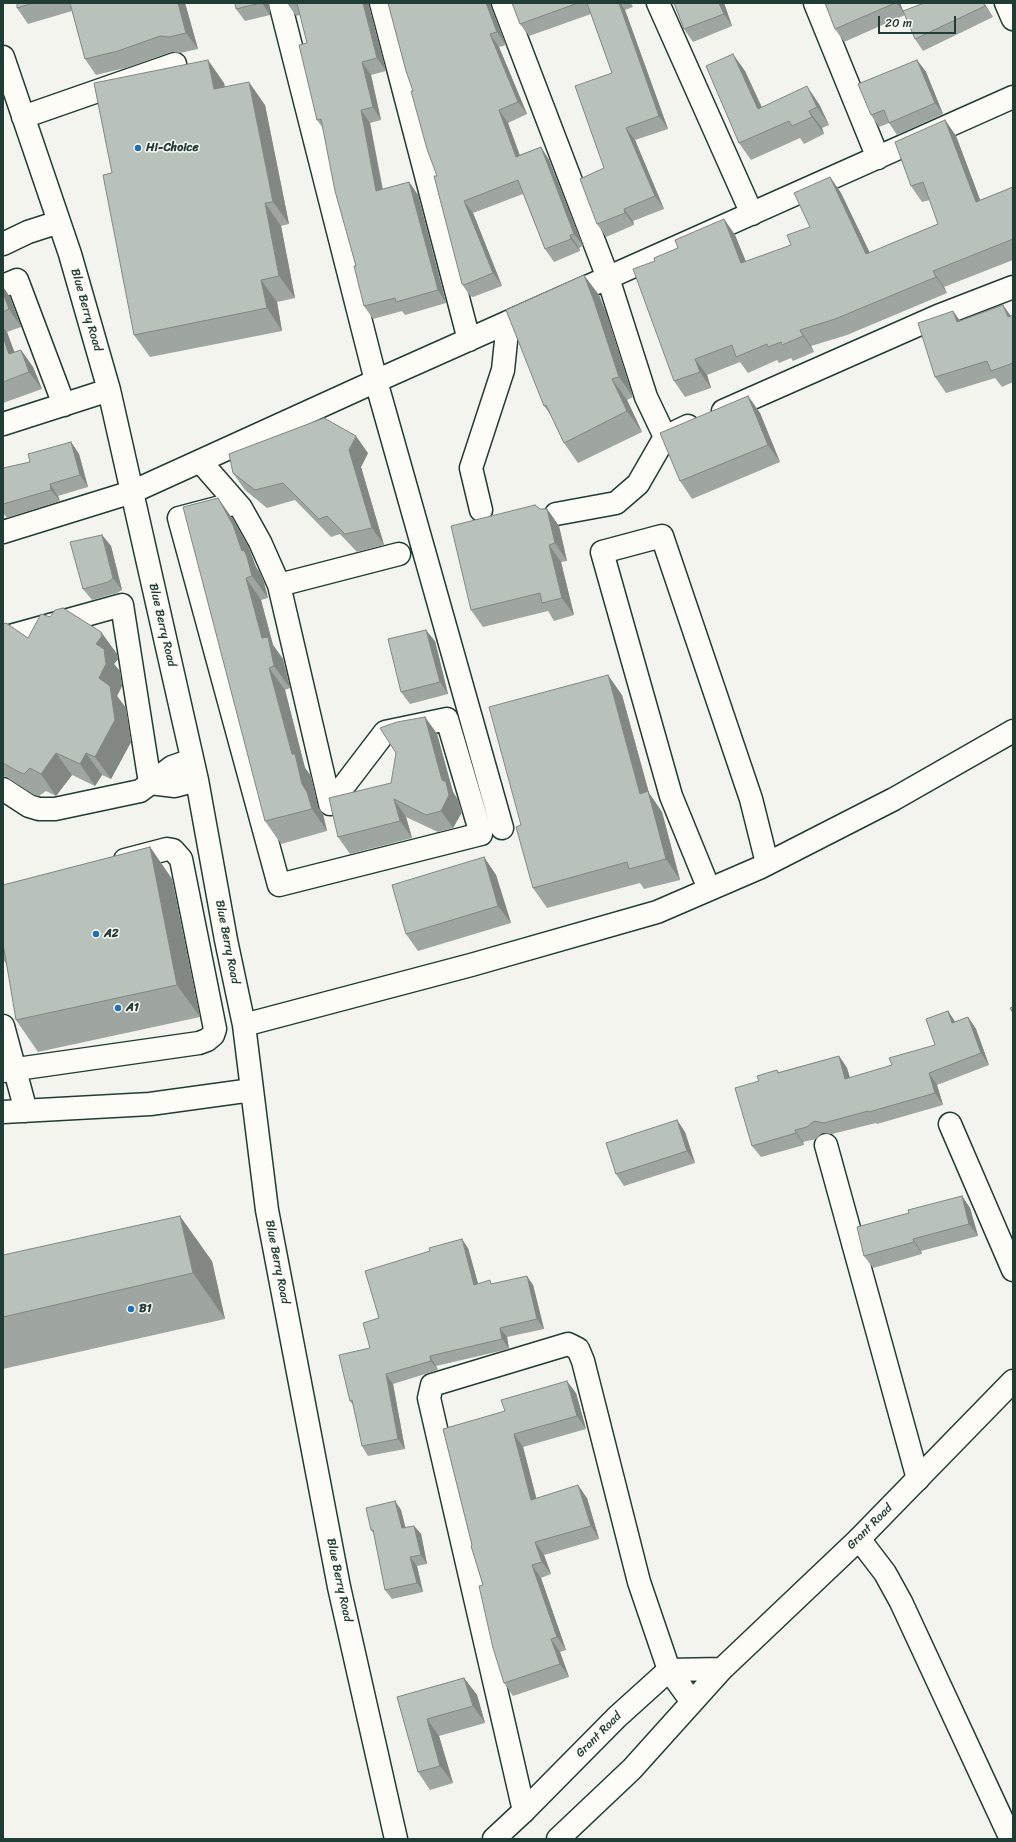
<!DOCTYPE html>
<html>
<head>
<meta charset="utf-8">
<style>
	body { margin:0 }
	#map { position:relative; width:1016px; height:1842px; overflow:hidden; background:#f4f4ef; font-family:Sriracha,sans-serif }
	canvas { display:block }
	.frame { position:absolute; inset:0; border:4px solid #1f3d34; pointer-events:none }
	.scale { position:absolute; left:878px; top:16px; width:78px; height:18px; box-sizing:border-box; border:2px solid #1f3d34; border-top:0; padding-left:5px; font-size:12px; line-height:14px; white-space:nowrap; color:#1f3d34; -webkit-text-stroke:3px #fdfcf7; paint-order:stroke }
</style>
</head>
<body>
<div id="map">
<canvas width="1016" height="1842"></canvas>
<div class="frame"></div>
<div class="scale">20 m</div>
</div>
<script>
const g = document.querySelector('canvas').getContext('2d');
g.lineJoin = 'round';
const toPath = rows => new Path2D(rows.map(r => 'M' + r).join(''));
function trace(path, color, width, dash) { g.strokeStyle = color; g.lineWidth = width; g.lineCap = dash ? 'butt' : 'round'; g.setLineDash(dash || []); g.stroke(path); }
function paint(path, color) { g.fillStyle = color; g.fill(path, 'evenodd'); }
function label(font, color, halo, rows, align = 'center') {
  g.font = font + ' Sriracha,sans-serif'; g.lineWidth = 3; g.setLineDash([]); g.textBaseline = 'middle'; g.strokeStyle = halo; g.fillStyle = color; for (const [text, x, y, turn = 0] of rows) {
    g.save(); g.translate(x, y); g.rotate((+turn || 0) * Math.PI / 180); g.textAlign = isNaN(turn) ? turn : align; if (halo) g.strokeText(text, 0, 0); g.fillText(text, 0, 0); g.restore();
  }
}
const minor = toPath([
	[280,3,376,381,502,828],
	[381,3,469,340],
	[503,3,608,278,646,397,665,437],
	[658,3,752,214],
	[815,3,878,158],
	[1006,3,1013,19],
	[3,57,70,254,109,390,197,780,226,940,244,1025,267,1210,339,1587,396,1839],
	[23,117,175,64],
	[3,244,28,232,59,222],
	[3,286,17,280,64,405],
	[723,411,938,316,1013,287],
	[3,424,109,390],
	[200,461,241,508,260,542,279,585,330,804],
	[236,503,179,518,279,885,481,834,447,719,385,732,330,804],
	[481,510,471,468,503,370,508,322],
	[556,514,616,503,638,484,665,437,688,426],
	[3,532,132,492,376,381,1013,97],
	[279,585,399,554],
	[3,638,122,605,150,783],
	[150,783,175,786,197,780],
	[3,789,29,806,39,809,55,809,140,791,172,767,192,760],
	[709,889,671,796,602,552,662,536,751,799,767,863],
	[244,1025,471,965,657,912,759,868,894,799,1013,731],
	[3,1026,26,1111],
	[3,1071,199,1043,207,1040,213,1035,215,1029,181,859,173,850,167,849,125,860],
	[3,1112,150,1104,252,1090],
	[950,1124,1013,1270],
	[826,1145,918,1479],
	[859,1539,885,1573,901,1602,1011,1839],
	[524,1811,429,1398,432,1385,568,1344,578,1349,583,1361,639,1582,669,1670,692,1702]
]);
const major = toPath([
	[494,1839,524,1811,617,1717,669,1670,722,1669],
	[558,1839,632,1769,722,1669,859,1539,1013,1381]
]);
const wall = toPath([
	[17,3,185,3,198,49,180,53,171,52,129,67,96,75,85,59,72,11,28,24,17,8],
	[235,3,269,3,270,15,245,21,236,9],
	[287,3,369,3,369,6,386,71,371,75,381,120,370,123,383,189,409,182,418,195,446,303,405,315,402,311,373,319,364,306,356,266,323,128,317,120,307,43,300,15,296,16],
	[388,3,491,3,491,7,506,45,499,47,527,114,508,123,519,155,541,147,549,160,583,246,579,248,580,251,554,262,545,249,523,194,473,213,502,286,473,297,470,296,462,284,437,176,413,91],
	[512,3,631,3,633,7,625,10,668,129,635,140,664,209,633,221,634,225,606,237,597,224,604,168,612,73,591,14,529,36,520,24],
	[674,3,724,3,732,26,693,42,684,29],
	[825,3,900,3,903,11,984,3,993,17,923,51,915,39,905,15,844,42,835,29],
	[917,60,926,72,943,114,897,135,889,123,879,127,871,115],
	[745,71,762,107,819,104,829,125,822,128,824,134,804,144,800,138,751,160,739,143],
	[224,83,225,87,265,105,289,224,281,226,295,298,277,302,282,331,150,357,134,335,112,173],
	[945,120,956,136,980,200,1013,187,1013,260,944,287,947,293,847,335,811,346,814,352,793,361,791,358,779,363,777,360,748,373,740,362,707,375,711,388,685,397,674,381,655,261,678,248,724,219,735,235,746,262,791,245,810,227,830,177,841,193,870,253,938,224,930,200,922,202,911,186],
	[3,287,10,297,21,327,7,332,14,353,21,350,33,367,42,389,3,403],
	[599,295,609,321,633,397,627,400,642,432,578,463,564,443,553,418,544,406],
	[953,311,960,321,1011,316,1013,315,1013,382,1002,387,995,378,946,393,935,377],
	[748,396,760,413,780,462,692,499,680,481],
	[71,442,79,454,88,487,58,496,60,501,7,518,3,513,3,468,30,462],
	[368,453,361,467,384,545,357,552,340,534,331,537,295,500,267,508,245,490,233,473],
	[218,498,234,521,249,548,256,567,260,573,263,579,268,598,261,600,273,645,283,659,290,688,285,690,305,768,311,776,318,807,323,814,327,831,281,844,265,821],
	[540,509,547,509,559,526,567,561,561,562,574,615,554,621,548,611,483,627,471,610],
	[102,535,111,546,122,590,117,593,92,600,83,589],
	[3,624,28,638,101,632,117,654,118,659,114,664,120,671,122,686,117,696,126,708,131,742,111,779,102,775,95,786,72,775,56,796,46,791,39,796,34,795,3,775],
	[435,641,448,694,410,704,401,692],
	[622,695,649,793,662,812,680,880,644,889,640,883,547,908,533,888,521,825],
	[425,717,437,734,453,792,458,800,462,812,453,828,438,832,406,817,412,838,350,854,338,837,391,783],
	[150,847,172,879,200,1017,38,1052,16,1020,7,965,3,959,3,885],
	[484,857,496,875,511,923,418,951,406,934],
	[948,1011,955,1022,968,1017,976,1029,989,1065,937,1085,943,1105,877,1124,876,1123,832,1134,822,1133,816,1139,803,1142,804,1145,761,1157,752,1146,759,1081,777,1070,779,1072,839,1056,847,1068,850,1078,892,1065,935,1045],
	[677,1120,685,1132,695,1163,624,1186,616,1174],
	[962,1196,970,1208,978,1236,921,1251,922,1254,873,1268,864,1256,909,1213],
	[468,1248,478,1284,533,1285,544,1329,507,1337,509,1349,436,1366,438,1370,393,1384,405,1449,368,1456,362,1446,353,1405,350,1401,370,1348,379,1318],
	[3,1255,212,1261,225,1319,3,1369],
	[576,1393,586,1429,523,1447,536,1498,587,1498,599,1539,544,1555,551,1574,541,1578,566,1650,560,1652,569,1677,513,1696,504,1683,483,1585,472,1545,443,1429],
	[395,1501,401,1510,405,1528,414,1526,421,1534,427,1564,417,1566,423,1592,392,1599,385,1590,374,1534,371,1530],
	[464,1678,477,1695,485,1723,439,1736,453,1783,430,1790,418,1772,397,1697]
]);
const shadedWall = toPath([
	[178,3,185,3,198,49,186,33],
	[262,3,269,3,270,15],
	[363,3,369,3,369,6,386,71,377,58],
	[486,3,491,3,491,7,506,45,497,32],
	[619,3,620,3,625,10,668,129,659,116],
	[719,3,724,3,732,26,724,14],
	[897,3,900,3,905,15],
	[983,3,984,3,993,17],
	[490,34,499,47,527,114,518,102],
	[733,54,745,71,770,126,758,109],
	[208,60,224,83,230,112,214,89],
	[917,60,926,72,943,114,935,103],
	[362,62,371,75,381,120,373,107],
	[249,82,265,105,289,224,273,202],
	[807,86,819,104,829,125,817,107],
	[361,110,370,123,385,204,376,191],
	[499,110,508,123,525,169,516,157],
	[809,111,822,128,824,134,812,117],
	[945,120,956,136,987,218,976,202],
	[626,128,635,140,664,209,655,196],
	[541,147,549,160,583,246,574,234],
	[830,177,841,193,878,270,866,254],
	[409,182,418,195,446,303,438,290],
	[464,201,473,213,502,286,493,273],
	[265,203,281,226,295,298,279,276],
	[624,209,633,221,634,225,625,213],
	[724,219,735,235,753,279,741,263],
	[570,235,579,248,580,251,571,239],
	[933,271,944,287,947,293,936,277],
	[584,275,599,295,609,321,633,397,619,377],
	[261,280,277,302,282,331,267,308],
	[3,287,10,297,21,327,9,309,3,293],
	[1003,305,1013,319,1008,317],
	[953,311,964,327,957,322],
	[3,327,7,332,22,372,9,354,3,337],
	[800,330,811,346,814,352,803,336],
	[21,350,33,367,42,389,29,372],
	[695,359,707,375,711,388,700,372],
	[612,379,627,400,642,432,627,411],
	[748,396,760,413,780,462,768,445],
	[356,436,368,453,361,467,384,545,372,528,349,450],
	[71,442,79,454,88,487,80,475],
	[50,484,58,496,60,501,51,490],
	[218,498,234,521,249,548,256,567,260,573,263,579,268,598,252,576],
	[547,509,559,526,567,561,555,543],
	[102,535,111,546,122,590,113,578],
	[549,545,561,562,574,615,562,598],
	[246,578,261,600,273,645,283,659,290,688,274,666,262,638],
	[426,630,435,641,448,694,440,682],
	[101,632,117,654,118,659,114,664,120,671,122,686,117,696,126,708,131,742,111,779,95,757,99,678,96,644],
	[269,668,285,690,305,768,311,776,318,807,323,814,327,831,312,809,302,784,292,754],
	[608,675,622,695,649,793,662,812,680,880,666,859,640,794],
	[425,717,437,734,453,792,458,800,462,812,453,828,441,811,442,780],
	[56,753,72,775,56,796,41,774],
	[86,753,102,775,95,786,80,764],
	[394,799,406,817,412,838,400,821],
	[150,847,172,879,200,1017,177,985],
	[484,857,496,875,511,923,498,906],
	[948,1011,956,1023,952,1023],
	[968,1017,976,1029,989,1065,981,1053],
	[839,1056,847,1068,854,1091,845,1079],
	[929,1073,937,1085,943,1105,935,1093],
	[677,1120,685,1132,695,1163,687,1151],
	[795,1130,803,1142,804,1145,796,1133],
	[962,1196,970,1208,978,1236,969,1224],
	[180,1216,212,1261,225,1319,193,1273],
	[462,1239,468,1248,481,1294,474,1285],
	[913,1239,921,1251,922,1254,914,1242],
	[527,1276,533,1285,544,1329,537,1319],
	[500,1328,507,1337,509,1349,502,1339],
	[430,1356,436,1366,438,1370,431,1361],
	[386,1374,393,1384,405,1449,398,1439],
	[567,1381,576,1393,586,1429,577,1416],
	[514,1434,523,1447,540,1512,531,1500],
	[578,1485,587,1498,599,1539,591,1526],
	[395,1501,401,1510,408,1537,402,1528],
	[414,1526,421,1534,427,1564,421,1555],
	[535,1542,544,1555,551,1574,542,1562],
	[410,1557,417,1566,423,1592,417,1583],
	[532,1565,541,1578,566,1650,557,1637],
	[551,1639,560,1652,569,1677,560,1664],
	[464,1678,477,1695,485,1723,473,1706],
	[427,1719,439,1736,453,1783,440,1766]
]);
const building = toPath([
	[17,3,33,3,17,8,17,3],
	[70,3,178,3,186,33,169,37,160,36,118,51,85,59,70,3],
	[235,3,260,3,236,9,235,3],
	[297,3,363,3,377,58,362,62,373,107,361,110,376,191,409,182,438,290,396,302,395,298,364,306,354,266,356,266,335,191,321,119,317,120,299,45,307,43,297,3],
	[388,3,486,3,497,32,490,34,518,102,499,110,516,157,541,147,574,234,570,235,571,239,545,249,518,180,464,201,493,273,464,285,462,284,434,176,437,176,427,149,411,91,413,91,406,71,388,3],
	[512,3,578,3,520,24,512,3],
	[587,3,619,3,659,116,626,128,655,196,624,209,625,213,597,224,580,179,604,168,575,86,612,73,587,3],
	[674,3,719,3,724,14,684,29,674,3],
	[825,3,895,3,835,29,825,3],
	[924,3,983,3,985,6,915,39,903,11,924,3],
	[733,54,758,109,807,86,817,107,809,111,812,117,792,126,789,121,739,143,706,66,733,54],
	[208,60,214,89,249,82,273,202,265,203,279,276,261,280,267,308,134,335,103,175,112,173,94,83,208,60],
	[917,60,935,103,889,123,884,110,871,115,858,84,917,60],
	[945,120,976,202,1013,187,1013,239,933,271,936,277,835,319,800,330,803,336,782,345,781,342,768,347,767,344,736,357,732,345,695,359,700,372,674,381,633,269,655,261,654,258,678,248,675,240,724,219,741,263,791,245,787,235,810,227,794,193,830,177,866,254,938,224,923,182,911,186,895,142,945,120],
	[584,275,594,301,619,377,612,379,627,411,564,443,546,405,544,406,506,310,584,275],
	[3,293,9,309,3,312,3,293],
	[1003,305,1008,317,1013,315,1013,363,991,371,987,361,935,377,918,323,953,311,957,322,1003,305],
	[3,337,9,354,21,350,29,372,3,382,3,337],
	[748,396,768,445,680,481,660,433,748,396],
	[324,418,356,436,349,450,372,528,345,534,327,516,319,519,283,483,255,490,233,473,229,454,324,418],
	[71,442,80,475,50,484,51,490,3,504,3,468,30,462,28,454,71,442],
	[218,498,233,525,242,551,244,550,247,557,252,576,246,578,262,638,268,637,274,666,269,668,292,754,295,754,302,784,307,792,312,809,265,821,183,507,218,498],
	[535,505,540,509,547,509,555,543,549,545,562,598,542,603,540,593,471,610,451,526,535,505],
	[102,535,113,578,108,582,83,589,70,542,102,535],
	[63,608,101,632,102,636,96,644,104,649,106,664,99,678,110,686,115,720,95,757,86,753,80,764,56,753,41,774,30,768,24,774,19,772,3,763,3,624,6,623,28,638,41,614,50,617,55,610,63,608],
	[426,630,440,682,401,692,388,639,426,630],
	[608,675,640,794,648,791,666,859,629,869,627,862,533,888,516,827,521,825,489,707,608,675],
	[425,717,442,780,446,782,449,795,441,811,426,815,394,799,400,821,338,837,329,798,391,783,396,753,380,728,397,722,425,717],
	[150,847,177,985,16,1020,3,943,3,885,150,847],
	[484,857,498,906,406,934,392,885,484,857],
	[1013,1007,1013,1013,1010,1008,1013,1007],
	[948,1011,952,1023,968,1017,981,1053,929,1073,935,1093,869,1112,868,1111,824,1123,814,1121,807,1127,795,1130,796,1133,752,1146,735,1088,759,1081,757,1076,777,1070,778,1073,839,1056,845,1079,892,1065,889,1058,935,1045,926,1019,948,1011],
	[677,1120,687,1151,616,1174,606,1143,677,1120],
	[962,1196,969,1224,913,1239,914,1242,864,1256,857,1227,909,1213,908,1210,962,1196],
	[180,1216,193,1273,3,1317,3,1255,180,1216],
	[462,1239,474,1285,490,1280,491,1284,527,1276,537,1319,500,1328,502,1339,430,1356,431,1361,386,1374,398,1439,362,1446,352,1400,350,1401,339,1355,370,1348,363,1323,379,1318,365,1271,430,1251,429,1248,462,1239],
	[567,1381,577,1416,514,1434,531,1500,578,1485,591,1526,535,1542,542,1562,532,1565,557,1637,551,1639,560,1664,504,1683,493,1648,479,1586,483,1585,471,1546,472,1545,443,1429,505,1411,501,1400,567,1381],
	[395,1501,402,1528,414,1526,421,1555,410,1557,417,1583,385,1590,373,1530,371,1530,366,1508,395,1501],
	[464,1678,473,1706,427,1719,440,1766,418,1772,397,1697,464,1678]
]);
const markers = [
	[138,148,4,"#1f6fb2"],
	[96,934,4,"#1f6fb2"],
	[118,1008,4,"#1f6fb2"],
	[131,1309,4,"#1f6fb2"]
];
const poiNames = [
	["Hi-Choice",146,148],
	["A2",104,934],
	["A1",126,1008],
	["B1",139,1309]
];
const streetNames = [
	["Blue Berry Road",86,310,74],
	["Blue Berry Road",162,625,77],
	["Blue Berry Road",227,942,79],
	["Blue Berry Road",277,1262,79],
	["Grant Road",870,1527,-45],
	["Blue Berry Road",339,1580,78],
	["Grant Road",599,1735,-45]
];
trace(minor, '#1f3d34', 25);
trace(major, '#1f3d34', 25);
trace(minor, '#fdfcf7', 22);
trace(major, '#fdfcf7', 22);
paint(wall, '#9fa6a1');
paint(shadedWall, '#828783');
paint(building, '#b9c1bb');
trace(building, '#828783', 1);
for (const [x, y, r, color] of markers) { const dot = new Path2D(); dot.arc(x, y, r, 0, 2 * Math.PI); g.fillStyle = color; g.fill(dot); trace(dot, '#fdfcf7', 1.5); }
label('bold 12px', '#1f3d34', '#fdfcf7', poiNames, 'left');
label('12px', '#1f3d34', '#fdfcf7', streetNames);
</script>
</body>
</html>
